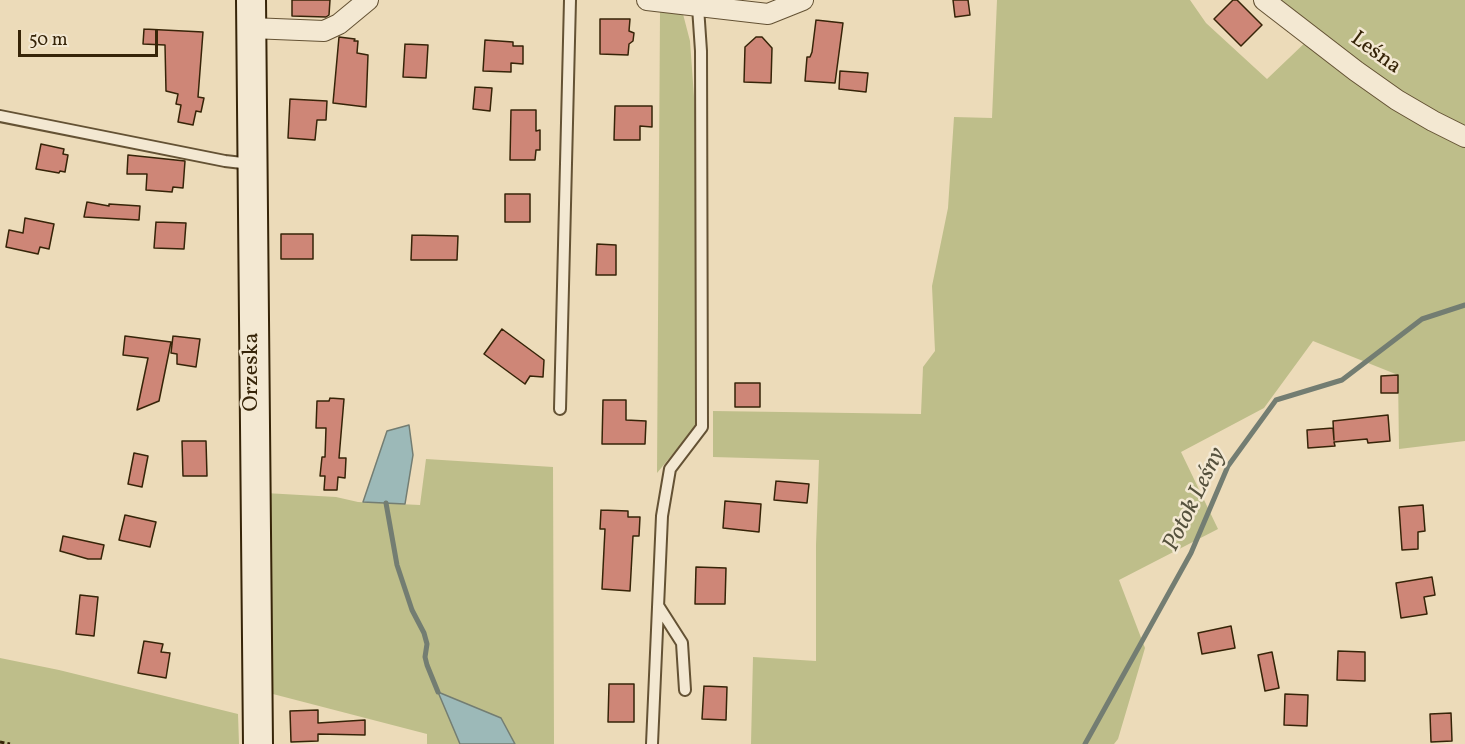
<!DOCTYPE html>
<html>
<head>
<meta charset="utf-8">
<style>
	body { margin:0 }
	#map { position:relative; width:1465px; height:744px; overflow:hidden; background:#ecdbb9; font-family:Vollkorn,serif }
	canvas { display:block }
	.scale { position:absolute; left:18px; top:30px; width:140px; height:27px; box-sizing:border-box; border:3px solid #362408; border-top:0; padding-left:8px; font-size:18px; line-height:21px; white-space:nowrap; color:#362408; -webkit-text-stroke:4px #f3e8d2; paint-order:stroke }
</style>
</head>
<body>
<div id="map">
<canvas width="1465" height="744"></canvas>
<div class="scale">50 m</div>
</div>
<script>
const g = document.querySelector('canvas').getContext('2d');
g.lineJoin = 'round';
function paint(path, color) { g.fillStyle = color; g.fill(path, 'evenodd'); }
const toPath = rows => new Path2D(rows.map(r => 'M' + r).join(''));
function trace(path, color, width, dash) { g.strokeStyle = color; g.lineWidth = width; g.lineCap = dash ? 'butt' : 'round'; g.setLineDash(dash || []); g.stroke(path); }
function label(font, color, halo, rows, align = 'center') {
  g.font = font + ' Vollkorn,serif'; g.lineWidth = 5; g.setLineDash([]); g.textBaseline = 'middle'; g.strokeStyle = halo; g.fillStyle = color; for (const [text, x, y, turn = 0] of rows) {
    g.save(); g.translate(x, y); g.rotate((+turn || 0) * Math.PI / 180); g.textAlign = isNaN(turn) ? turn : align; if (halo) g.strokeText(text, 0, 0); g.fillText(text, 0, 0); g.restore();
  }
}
const green = toPath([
	[997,0,1190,0,1206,23,1267,79,1311,37,1264,0,1465,0,1465,441,1399,449,1398,375,1313,341,1264,408,1181,452,1218,529,1119,580,1145,648,1118,739,1114,744,751,744,753,657,816,661,816,545,819,460,713,457,713,411,921,414,923,367,935,351,932,286,948,208,954,117,992,118],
	[660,12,683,14,690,41,695,111,696,426,657,473],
	[426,459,553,467,554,744,515,744,501,718,439,693,460,744,427,744,427,734,269,693,265,493,336,497,358,502,420,505],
	[0,658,59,670,238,714,239,744,0,744]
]);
const water = toPath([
	[409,425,413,455,405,504,363,502,387,431,409,425],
	[438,692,501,718,515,744,460,744,438,692]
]);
const stream = toPath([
	[386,503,397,565,412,610,424,633,427,644,425,657,427,665,438,692],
	[1085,744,1191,553,1228,466,1276,400,1342,380,1422,319,1465,305]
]);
const building = toPath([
	[292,0,330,0,329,15,326,17,292,16,292,0],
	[953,0,968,0,970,15,955,17,953,0],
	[1233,0,1237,0,1262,25,1241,46,1214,19,1233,0],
	[600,19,630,19,629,31,634,33,633,41,629,44,628,55,600,54,600,19],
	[816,20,843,23,835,83,805,81,807,57,810,57,812,52,816,20],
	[144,29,203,32,198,97,204,98,201,112,196,111,193,125,178,122,181,105,176,104,178,94,166,91,165,45,143,44,144,29],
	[339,37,355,39,354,41,358,41,357,53,368,55,366,107,333,103,339,37],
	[756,37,762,37,772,48,771,83,744,82,745,47,756,37],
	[485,40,513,42,513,46,523,46,523,64,511,63,511,72,483,71,485,40],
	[405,44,428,45,426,78,403,77,405,44],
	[840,71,868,73,866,92,839,89,840,71],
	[475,87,492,88,490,111,473,109,475,87],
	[290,99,327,101,326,120,317,120,315,140,288,138,290,99],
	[615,106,652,106,652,127,640,126,640,140,614,140,615,106],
	[511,110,536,110,536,131,540,130,540,150,536,150,535,160,510,160,511,110],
	[41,144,64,149,63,154,68,155,65,172,60,171,59,173,36,169,41,144],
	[128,155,185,161,183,188,173,187,172,192,146,190,147,174,127,174,128,155],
	[505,194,530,194,530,222,505,222,505,194],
	[87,202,109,206,109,204,140,206,139,220,84,217,87,202],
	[25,218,54,224,49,249,40,247,38,254,6,247,9,230,23,233,25,218],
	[156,222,186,223,184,249,154,248,156,222],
	[281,234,313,234,313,259,281,259,281,234],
	[412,235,458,236,457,260,411,260,412,235],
	[597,244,616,245,616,275,596,275,597,244],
	[502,329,544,360,543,377,530,376,525,384,484,354,502,329],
	[125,336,171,342,159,401,137,410,148,358,123,355,125,336],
	[173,336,200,339,196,367,177,364,177,354,171,353,173,336],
	[1398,375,1398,393,1381,393,1381,376,1398,375],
	[735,383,760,383,760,407,735,407,735,383],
	[330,398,344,399,339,458,346,458,345,478,338,477,337,490,324,490,325,476,320,476,322,457,325,457,326,428,316,428,317,401,329,401,330,398],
	[603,400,626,400,626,420,646,421,645,444,602,444,603,400],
	[1388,415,1390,441,1368,443,1367,439,1334,442,1335,446,1308,448,1307,430,1333,428,1334,440,1333,421,1388,415],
	[182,441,206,441,207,476,183,476,182,441],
	[134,453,148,456,142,487,128,484,134,453],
	[776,481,809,484,807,503,774,500,776,481],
	[725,501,761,504,759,532,723,528,725,501],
	[1423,505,1425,531,1418,532,1418,549,1402,550,1399,507,1423,505],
	[601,510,628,511,628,517,640,517,639,536,633,536,630,591,602,589,605,529,600,529,601,510],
	[125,515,156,522,150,547,119,540,125,515],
	[63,536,104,545,101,559,88,559,60,551,63,536],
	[696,567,726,568,725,604,695,604,696,567],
	[1432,577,1435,595,1424,597,1427,614,1401,618,1396,583,1432,577],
	[80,595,98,597,94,636,76,634,80,595],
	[1231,626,1235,648,1202,654,1198,633,1231,626],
	[144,641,163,644,161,652,170,653,166,678,138,673,144,641],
	[1338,651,1365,652,1365,681,1337,680,1338,651],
	[1272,652,1279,688,1265,691,1258,655,1272,652],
	[609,684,634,684,634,722,608,722,609,684],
	[704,686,727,687,726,720,702,719,704,686],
	[1285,694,1308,695,1307,726,1284,725,1285,694],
	[318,710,318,723,365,720,365,735,318,734,318,741,291,742,290,711,318,710],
	[1451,713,1452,741,1431,742,1430,714,1451,713]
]);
const path = toPath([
	[0,742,10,744]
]);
const lane = toPath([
	[0,116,225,161,251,164],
	[560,409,570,0],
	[659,607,682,643,685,690],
	[652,744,662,516,670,469,702,427,701,51,698,7]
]);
const street = toPath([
	[647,0,768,14,803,0],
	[1264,0,1356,71,1397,100,1433,121,1465,137],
	[251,28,324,31,339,24,368,0]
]);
const secondary = toPath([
	[251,0,258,744]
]);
const streetNames = [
	["Leśna",1375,54,36],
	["Orzeska",253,372,-90]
];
const waterNames = [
	["Potok Leśny",1196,500,-64]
];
paint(green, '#bebe8a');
paint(water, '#9cb9b8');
trace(water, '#737d72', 1.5);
trace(stream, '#737d72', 5);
paint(building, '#ce8677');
trace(building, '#362408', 1.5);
trace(lane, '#645234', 14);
trace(street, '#645234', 22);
trace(secondary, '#362408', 32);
trace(path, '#362408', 3, [4.5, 3]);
trace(lane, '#f3e8d2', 10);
trace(street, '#f3e8d2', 20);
trace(secondary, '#f3e8d2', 28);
label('22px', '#362408', '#f3e8d2', streetNames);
label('italic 24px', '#55513d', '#f3e8d2', waterNames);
</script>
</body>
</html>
